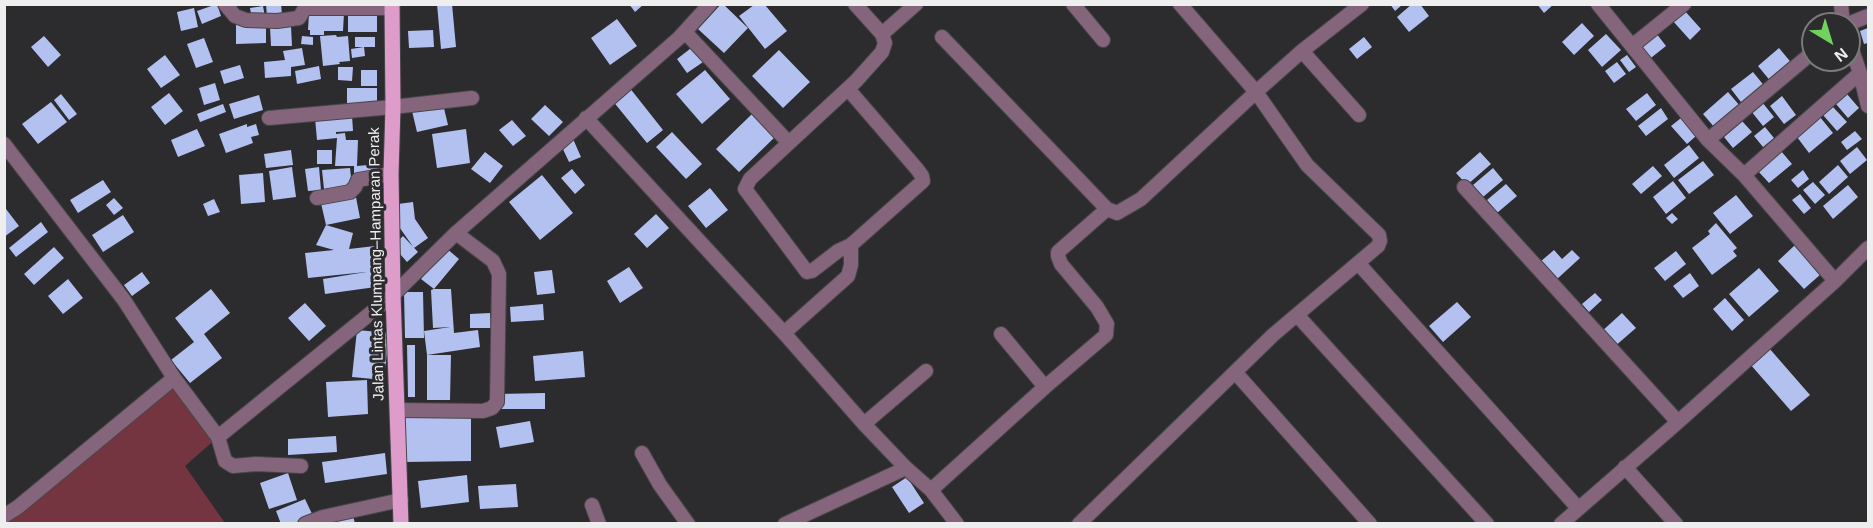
<!DOCTYPE html>
<html>
<head>
<meta charset="utf-8">
<style>
	body { margin:0 }
	#map { position:relative; width:1873px; height:528px; overflow:hidden; background:#2c2b2e; font-family:Arial,sans-serif }
	canvas { display:block }
	.frame { position:absolute; inset:0; border:6px solid #eeeeef; pointer-events:none }
	.north { position:absolute; left:1801px; top:12px; width:60px; height:60px; box-sizing:border-box; background:#2c2b2e; border:2px solid #7a797b; border-radius:50%; rotate:142deg; font-size:16px; font-weight:700; line-height:24px; text-align:center; color:#eeeeef }
	.north::after { content:''; display:block; margin:auto; width:21px; height:27px; background:#71d25e; clip-path:polygon(50% 0,100% 100%,50% 72%,0 100%) }
</style>
</head>
<body>
<div id="map">
<canvas width="1873" height="528"></canvas>
<div class="frame"></div>
<div class="north">N</div>
</div>
<script>
const g = document.querySelector('canvas').getContext('2d');
g.lineJoin = 'round';
function paint(path, color) { g.fillStyle = color; g.fill(path, 'evenodd'); }
const toPath = rows => new Path2D(rows.map(r => 'M' + r).join(''));
function trace(path, color, width, dash) { g.strokeStyle = color; g.lineWidth = width; g.lineCap = dash ? 'butt' : 'round'; g.setLineDash(dash || []); g.stroke(path); }
function label(font, color, halo, rows, align = 'center') {
  g.font = font + ' Arial,sans-serif'; g.lineWidth = 6; g.setLineDash([]); g.textBaseline = 'middle'; g.strokeStyle = halo; g.fillStyle = color; for (const [text, x, y, turn = 0] of rows) {
    g.save(); g.translate(x, y); g.rotate((+turn || 0) * Math.PI / 180); g.textAlign = isNaN(turn) ? turn : align; if (halo) g.strokeText(text, 0, 0); g.fillText(text, 0, 0); g.restore();
  }
}
const green = toPath([
	[174,378,218,437,185,466,225,523,5,524,4,516]
]);
const building = toPath([
	[217,4,221,16,202,24,197,11],
	[266,4,281,4,282,15,267,17],
	[437,4,452,4,456,47,441,49],
	[629,4,644,4,635,12],
	[721,4,723,4,748,28,724,53,698,29],
	[1390,4,1403,4,1395,11],
	[1412,4,1420,4,1429,16,1409,32,1397,17],
	[1537,4,1554,4,1544,13],
	[754,5,765,5,787,31,765,49,739,16],
	[263,6,265,17,252,19,250,8],
	[194,8,198,27,181,31,177,12],
	[1684,10,1701,29,1690,40,1672,20],
	[309,12,344,13,343,31,324,31,324,35,310,35,310,30,308,30],
	[348,13,377,13,377,32,348,32],
	[617,19,637,46,610,65,591,38],
	[1582,23,1594,36,1574,55,1562,42],
	[236,25,266,25,266,43,236,44],
	[291,26,292,46,271,46,270,27],
	[1868,28,1868,43,1864,44,1860,31],
	[433,30,434,47,409,48,408,31],
	[1656,33,1666,46,1647,61,1637,47],
	[1606,34,1621,50,1602,67,1588,50],
	[336,35,337,37,348,36,350,61,339,62,340,64,323,66,320,36],
	[44,36,61,55,48,67,31,47],
	[302,36,313,37,313,45,301,44],
	[355,37,375,37,375,47,355,47],
	[1364,37,1372,47,1357,59,1349,49],
	[204,38,213,62,196,68,187,44],
	[695,45,706,60,687,73,677,59],
	[364,47,365,56,352,58,351,49],
	[302,48,305,65,291,67,291,76,265,78,264,62,285,60,283,51],
	[1779,48,1794,66,1772,83,1758,66],
	[779,50,810,82,783,108,752,76],
	[165,55,180,75,161,88,147,69],
	[1627,55,1636,67,1629,72,1620,60],
	[1617,62,1626,74,1614,83,1605,71],
	[240,65,244,78,224,84,220,71],
	[319,66,321,79,297,84,295,71],
	[338,67,353,67,352,81,338,80],
	[361,70,377,70,377,86,361,86],
	[705,70,730,99,702,124,676,94],
	[1753,72,1766,88,1744,106,1731,89],
	[215,83,220,100,204,105,199,88],
	[629,87,663,130,647,143,612,100],
	[347,88,377,88,377,107,347,108],
	[1728,92,1740,106,1715,128,1703,114],
	[169,93,183,111,165,125,151,107],
	[1647,93,1656,105,1636,121,1626,109],
	[61,94,77,114,69,120,54,100],
	[1847,94,1859,108,1848,118,1836,104],
	[259,95,263,110,234,119,229,104],
	[1782,96,1796,115,1784,124,1770,106],
	[51,102,67,122,38,144,22,124],
	[1762,102,1774,117,1763,126,1751,111],
	[223,104,226,112,200,122,197,114],
	[443,104,448,125,417,132,412,111],
	[545,105,563,122,549,136,531,119],
	[1833,107,1847,122,1837,131,1823,115],
	[1661,108,1668,119,1646,136,1638,126],
	[753,113,776,136,739,172,716,149],
	[352,115,353,131,336,132,336,134,345,133,346,140,358,140,357,166,379,164,380,175,354,177,354,166,335,166,337,138,317,140,315,118],
	[1820,117,1833,133,1809,153,1797,137],
	[1681,118,1696,136,1687,144,1671,126],
	[512,120,526,136,513,146,499,130],
	[1742,121,1752,132,1733,148,1724,137],
	[247,124,247,127,256,124,259,135,251,137,253,143,226,153,219,134],
	[1765,127,1774,138,1763,147,1754,136],
	[197,129,205,146,178,157,171,140],
	[466,129,470,163,437,168,432,134],
	[1855,131,1862,139,1847,150,1841,142],
	[672,132,702,164,686,179,656,147],
	[573,139,581,157,569,162,561,145],
	[1689,145,1699,158,1674,178,1664,165],
	[1857,147,1867,160,1850,174,1840,161],
	[291,150,293,165,266,168,264,154],
	[317,150,332,150,332,164,317,164],
	[1781,151,1792,164,1769,183,1758,171],
	[485,152,503,166,490,183,471,169],
	[1480,152,1491,164,1467,185,1456,173],
	[1703,161,1714,175,1689,194,1678,180],
	[1838,165,1848,177,1829,194,1819,182],
	[1653,166,1662,176,1641,194,1632,184],
	[292,167,296,197,273,200,269,171],
	[319,167,321,190,308,191,305,169],
	[350,168,352,187,324,189,322,170],
	[1493,168,1503,180,1483,197,1473,185],
	[572,169,585,185,575,194,561,178],
	[1803,170,1809,179,1798,188,1791,180],
	[263,173,265,202,241,204,239,175],
	[542,175,573,213,540,240,509,202],
	[103,180,111,192,78,213,70,200],
	[1673,181,1686,198,1666,214,1653,197],
	[1813,182,1825,195,1815,204,1803,190],
	[1506,184,1517,196,1497,213,1487,200],
	[1848,185,1858,197,1833,219,1823,206],
	[710,188,728,210,706,228,688,206],
	[355,192,360,218,326,225,320,199],
	[1800,194,1811,208,1804,214,1792,200],
	[1736,195,1753,216,1730,234,1713,213],
	[114,198,123,208,114,215,106,205],
	[214,199,220,212,208,216,203,204],
	[413,202,415,219,428,238,414,248,397,224,399,222,398,204],
	[6,209,19,226,4,237,4,210],
	[1672,213,1678,219,1672,224,1666,218],
	[656,214,669,228,647,248,634,234],
	[123,215,134,232,103,252,92,235],
	[41,222,48,232,16,257,9,248],
	[1716,223,1737,248,1733,251,1737,256,1712,275,1692,248,1710,234,1708,231],
	[326,225,353,233,349,249,375,246,377,271,381,271,383,286,325,294,323,279,366,272,308,278,305,253,334,250,316,245],
	[403,236,418,252,407,262,393,246],
	[1795,245,1821,274,1804,289,1778,261],
	[54,247,64,258,34,285,24,274],
	[446,248,459,259,434,289,421,279],
	[1554,250,1562,259,1572,250,1580,258,1556,280,1540,262],
	[1676,251,1686,264,1665,281,1654,268],
	[629,267,643,288,620,303,607,281],
	[1759,268,1779,291,1749,317,1729,294],
	[552,270,555,293,537,295,534,272],
	[142,272,150,283,132,296,124,285],
	[1690,273,1699,286,1683,298,1673,286],
	[68,279,83,298,63,314,48,296],
	[211,289,230,313,204,334,222,358,190,383,171,360,194,342,175,318],
	[434,289,451,289,454,333,478,330,480,347,427,355,424,331,450,327,433,328,431,290],
	[404,292,423,292,424,338,405,338],
	[1595,293,1602,300,1589,312,1582,304],
	[1725,298,1744,320,1732,331,1713,309],
	[1457,302,1471,317,1443,342,1429,326],
	[305,303,326,326,309,341,288,318],
	[543,304,544,320,511,322,510,307],
	[490,313,491,328,470,328,470,314],
	[1622,313,1636,328,1614,347,1601,332],
	[357,330,389,333,384,380,352,377],
	[407,345,415,345,415,397,408,397],
	[1769,348,1810,395,1791,411,1750,364],
	[583,351,585,377,535,381,533,356],
	[427,355,451,355,450,400,427,400],
	[367,380,368,414,328,417,326,382],
	[545,393,545,409,498,409,498,394],
	[471,416,471,461,405,462,404,418],
	[530,421,534,442,500,448,496,427],
	[336,436,337,452,288,455,288,439],
	[385,453,387,474,325,483,322,462],
	[288,473,297,500,269,509,260,483],
	[467,475,469,502,421,508,418,481],
	[907,477,924,503,909,513,892,487],
	[516,484,518,507,480,509,478,486],
	[305,499,313,516,294,524,281,524,276,511],
	[353,515,355,524,321,524]
]);
const street = toPath([
	[225,4,235,16,246,20,277,21,299,18,305,8,392,8],
	[1073,4,1103,40],
	[1598,4,1708,140,1744,175,1835,281],
	[1841,4,1843,24],
	[1848,24,1868,16],
	[685,32,789,143],
	[882,34,916,4],
	[942,37,1107,209,1117,213,1141,199,1256,92,1302,51,1362,4],
	[1849,41,1860,73,1868,106],
	[1632,46,1684,4],
	[1302,51,1359,115],
	[269,118,393,107,472,98],
	[586,118,784,333,864,424,906,468,931,490,957,524],
	[1708,140,1813,52],
	[4,144,124,300,174,378,218,437,225,461,233,466,256,464,301,466],
	[1744,175,1860,73],
	[1464,187,1678,422],
	[317,198,350,192,355,187,358,180,391,174],
	[851,245,838,251,812,271,807,272,745,189,750,179,856,81,882,52,885,43,882,34,855,4],
	[1358,263,1578,508],
	[1297,315,1487,524],
	[784,333,848,276,851,265,851,245,923,181,922,176,917,169,848,89],
	[1001,334,1045,387],
	[1235,372,1370,524],
	[398,410,483,411,492,408,497,402,499,274,493,261,456,233],
	[864,424,926,371],
	[218,437,393,295,456,233,679,38,710,4],
	[642,453,660,485,688,524],
	[1625,467,1676,524],
	[931,490,1045,387,1106,335,1107,324,1097,307,1061,264,1058,256,1058,252,1107,209],
	[592,505,599,524],
	[4,516,18,507,174,378],
	[305,524,323,517,401,500],
	[785,524,906,468],
	[1079,524,1273,335,1378,246,1380,241,1379,235,1307,165,1256,92,1180,4],
	[1561,524,1678,422,1835,281,1868,248]
]);
const primary = toPath([
	[392,4,393,107,391,174,393,295,401,524]
]);
const streetNames = [
	["Jalan Lintas Klumpang–Hamparan Perak",377,264,-91]
];
paint(green, '#753540');
paint(building, '#b3c1f1');
trace(street, '#474649', 16);
trace(primary, '#474649', 17);
trace(street, '#84657b', 14);
trace(primary, '#dd9cca', 15);
label('15px', '#eeeeef', '#2c2b2e', streetNames);
</script>
</body>
</html>
